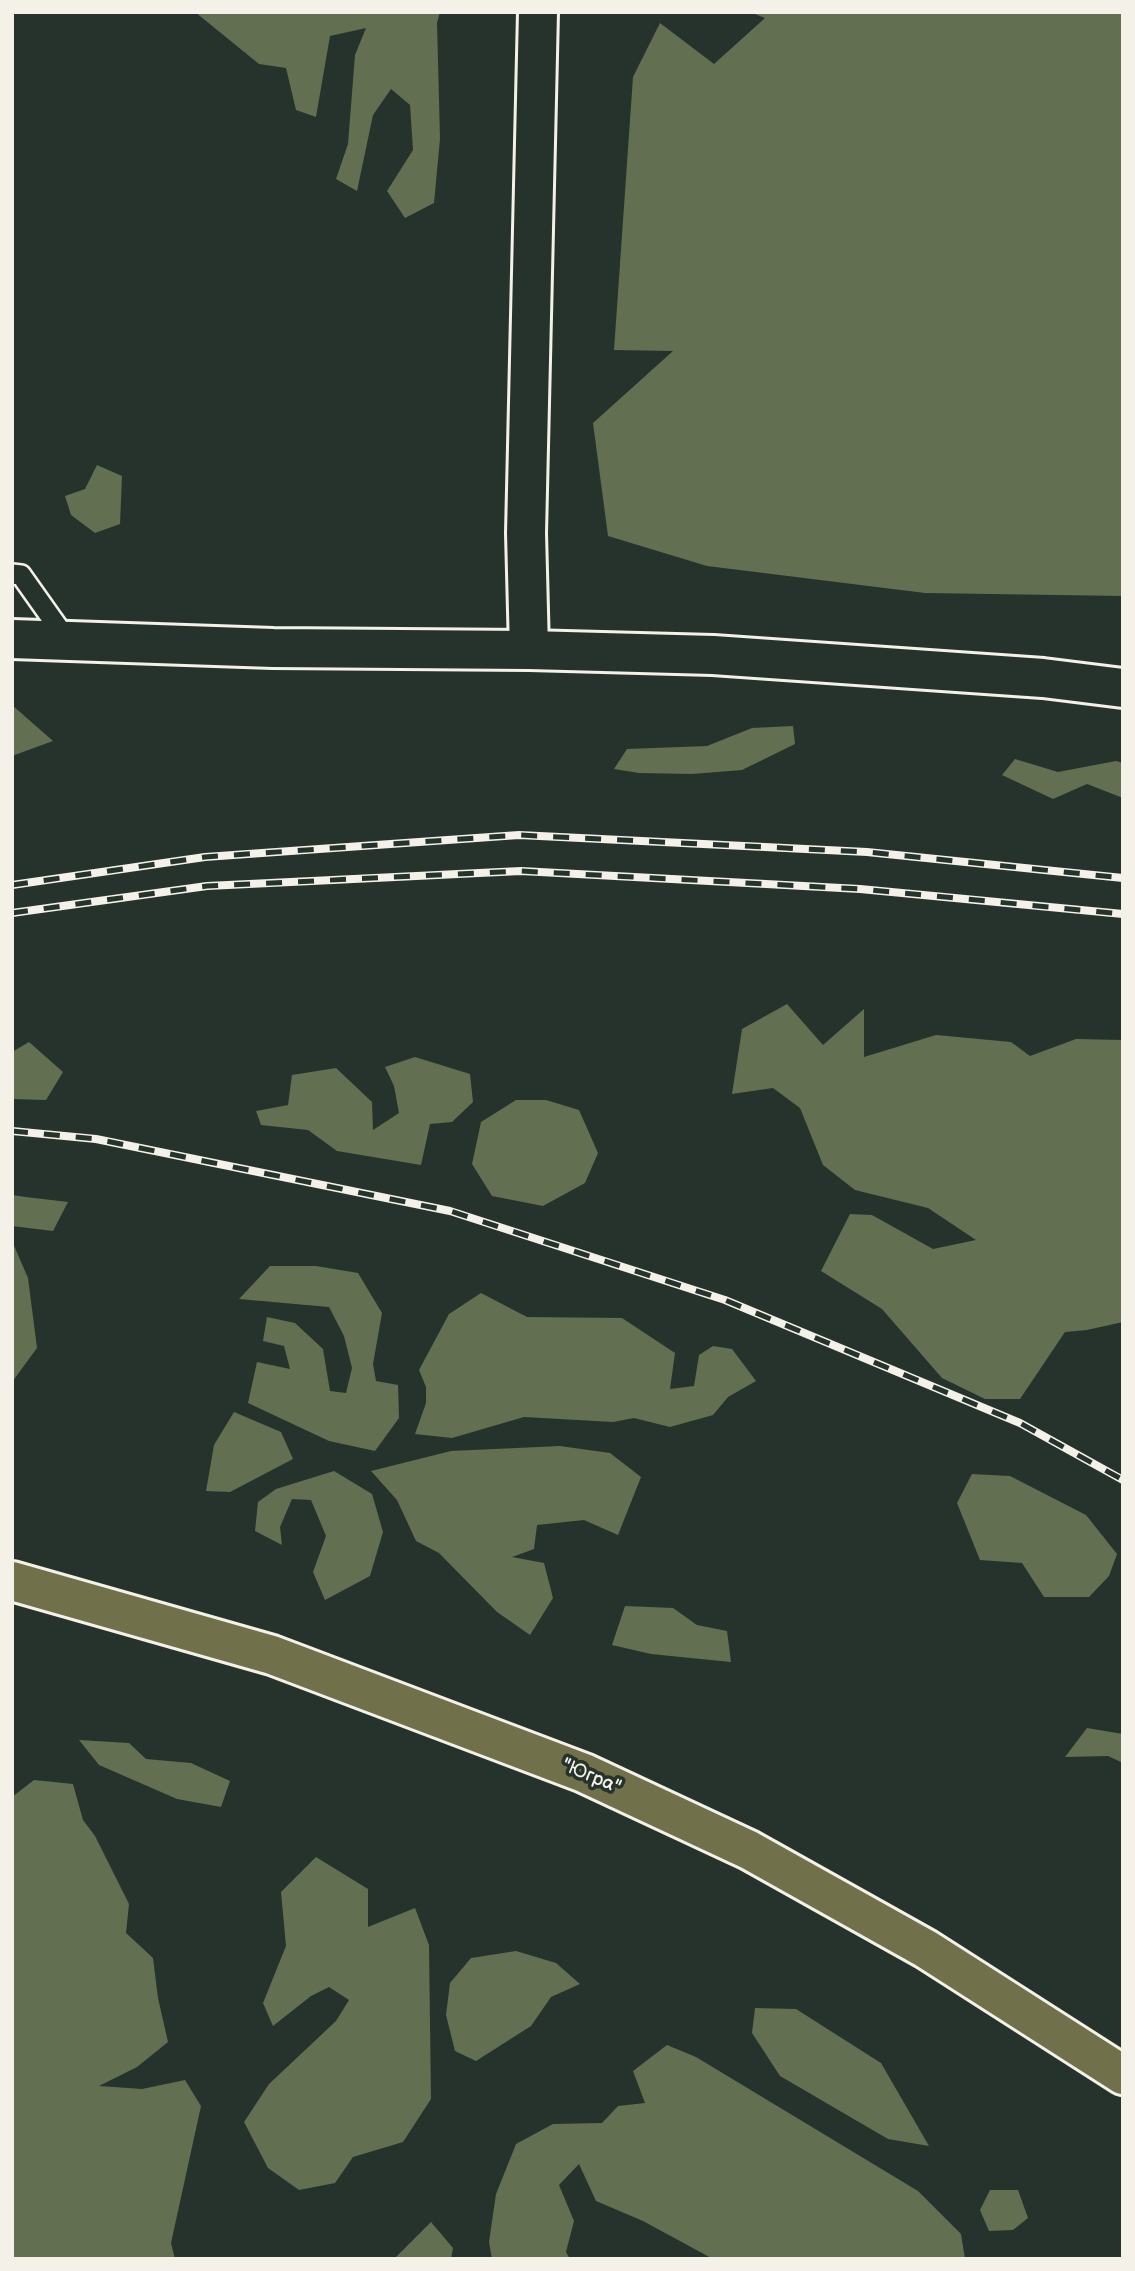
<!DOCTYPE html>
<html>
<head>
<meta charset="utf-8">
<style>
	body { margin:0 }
	#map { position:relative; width:1135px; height:2271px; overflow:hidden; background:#26332d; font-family:"Balsamiq Sans",sans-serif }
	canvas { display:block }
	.frame { position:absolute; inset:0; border:14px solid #f4f1e8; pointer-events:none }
</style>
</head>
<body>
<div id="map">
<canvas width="1135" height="2271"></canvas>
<div class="frame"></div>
</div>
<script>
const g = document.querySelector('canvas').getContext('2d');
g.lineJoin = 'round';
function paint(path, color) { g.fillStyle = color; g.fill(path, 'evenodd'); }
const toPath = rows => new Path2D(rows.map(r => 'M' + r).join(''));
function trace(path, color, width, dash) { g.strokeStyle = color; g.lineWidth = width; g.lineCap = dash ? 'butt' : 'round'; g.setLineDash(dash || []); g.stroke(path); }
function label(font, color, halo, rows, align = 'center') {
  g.font = font + ' "Balsamiq Sans",sans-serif'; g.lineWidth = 7; g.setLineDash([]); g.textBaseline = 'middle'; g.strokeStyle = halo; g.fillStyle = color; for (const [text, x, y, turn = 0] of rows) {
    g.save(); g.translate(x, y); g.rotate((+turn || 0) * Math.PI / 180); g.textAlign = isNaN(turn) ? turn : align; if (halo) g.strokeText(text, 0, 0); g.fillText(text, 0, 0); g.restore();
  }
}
const green = toPath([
	[195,12,440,12,437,23,440,139,434,203,405,218,387,191,413,150,410,105,391,89,373,115,357,191,336,179,348,144,355,55,366,28,330,36,316,117,296,110,286,68,259,64],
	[750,12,1123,12,1123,596,925,593,707,566,608,536,593,423,673,351,614,350,633,77,660,23,714,64,765,18],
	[97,465,122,476,120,524,95,533,71,515,65,496,85,489],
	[12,705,53,741,12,756],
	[793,726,795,744,742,770,692,774,639,773,614,769,627,749,707,746,752,728],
	[1015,759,1058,772,1116,761,1123,763,1123,798,1087,784,1053,799,1002,775],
	[787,1004,823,1045,864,1009,864,1057,936,1035,1011,1042,1030,1056,1076,1039,1123,1040,1123,1322,1087,1330,1065,1332,1020,1399,985,1399,942,1378,882,1309,821,1271,850,1214,872,1215,933,1249,976,1240,928,1208,855,1190,823,1165,800,1108,773,1088,732,1094,742,1029],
	[29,1042,63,1072,46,1100,12,1099,12,1052],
	[415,1057,470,1074,473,1102,452,1122,430,1124,421,1165,337,1151,308,1130,261,1125,256,1111,288,1105,292,1075,336,1068,372,1102,373,1130,399,1113,394,1086,385,1067],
	[516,1100,546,1100,579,1110,598,1153,585,1183,543,1206,492,1196,472,1164,481,1122],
	[12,1195,26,1197,68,1202,53,1231,12,1226],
	[12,1241,28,1278,37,1348,12,1382],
	[270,1266,316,1266,358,1273,382,1313,373,1364,376,1381,398,1385,399,1418,375,1451,329,1441,248,1403,257,1362,290,1369,284,1346,263,1341,267,1317,295,1323,323,1349,330,1391,346,1393,352,1368,344,1336,329,1307,239,1299],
	[481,1293,527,1317,622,1318,675,1353,670,1389,694,1386,699,1355,713,1346,732,1349,756,1381,728,1397,713,1415,670,1427,634,1418,613,1422,524,1417,452,1438,415,1434,426,1403,426,1387,419,1370,449,1314],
	[234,1412,281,1432,293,1459,230,1492,206,1491,214,1445],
	[560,1446,610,1453,641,1477,618,1535,584,1520,537,1525,534,1549,512,1557,544,1563,553,1598,530,1635,497,1612,439,1553,416,1541,397,1500,371,1471,451,1451],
	[334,1471,372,1494,383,1532,370,1576,325,1600,313,1572,326,1536,311,1500,292,1499,280,1527,282,1545,255,1531,258,1502,276,1489],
	[972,1474,1010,1476,1086,1515,1117,1554,1109,1576,1089,1597,1044,1597,1022,1563,980,1560,957,1503],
	[625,1606,673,1608,697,1625,727,1631,731,1662,651,1654,612,1645],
	[1087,1728,1123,1734,1123,1763,1108,1756,1065,1757],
	[79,1740,129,1743,146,1759,191,1763,230,1781,221,1807,177,1799,99,1765],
	[34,1780,73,1784,83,1820,95,1836,129,1904,126,1933,153,1958,158,1998,168,2042,137,2067,99,2086,142,2089,185,2080,201,2106,171,2243,175,2259,12,2259,12,1797],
	[316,1857,368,1889,368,1927,415,1908,429,1945,431,2099,403,2142,353,2157,335,2183,299,2190,268,2168,244,2122,269,2084,336,2021,349,2000,329,1987,311,1996,273,2026,263,2003,286,1946,281,1892],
	[516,1951,556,1963,580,1984,551,1997,531,2026,476,2061,455,2051,446,2015,450,1983,471,1958],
	[755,2008,796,2009,881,2063,929,2146,888,2139,780,2076,752,2033],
	[667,2045,696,2057,918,2191,961,2234,965,2259,713,2259,643,2221,596,2201,579,2164,559,2185,574,2221,566,2252,570,2259,492,2259,489,2242,496,2194,516,2144,553,2124,602,2123,618,2106,645,2103,633,2071],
	[990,2190,1018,2190,1028,2218,1013,2230,989,2231,980,2210],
	[431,2222,453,2248,451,2259,394,2259]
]);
const lane = toPath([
	[12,574,21,575,67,640]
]);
const street = toPath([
	[529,650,526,533,538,12]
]);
const secondary = toPath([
	[12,639,273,648,529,650,713,655,1043,678,1123,688]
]);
const highway = toPath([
	[12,1581,272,1655,584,1773,749,1850,926,1949,1123,2075]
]);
const rail = toPath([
	[12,885,205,857,519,835,867,852,1123,878],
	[12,913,207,886,521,871,860,889,1123,914],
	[12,1131,96,1139,450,1211,725,1300,1020,1423,1123,1480]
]);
const streetNames = [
	["\"Югра\"",591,1777,23]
];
paint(green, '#626f50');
trace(lane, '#f4f1e8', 24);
trace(street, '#f4f1e8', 44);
trace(secondary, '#f4f1e8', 44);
trace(highway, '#f4f1e8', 44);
trace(lane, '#26332d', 19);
trace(street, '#26332d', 38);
trace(secondary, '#26332d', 38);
trace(highway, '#70704a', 38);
trace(rail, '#f4f1e8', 8);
trace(rail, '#26332d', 5, [16]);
label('19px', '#f4f1e8', '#26332d', streetNames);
</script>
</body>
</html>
